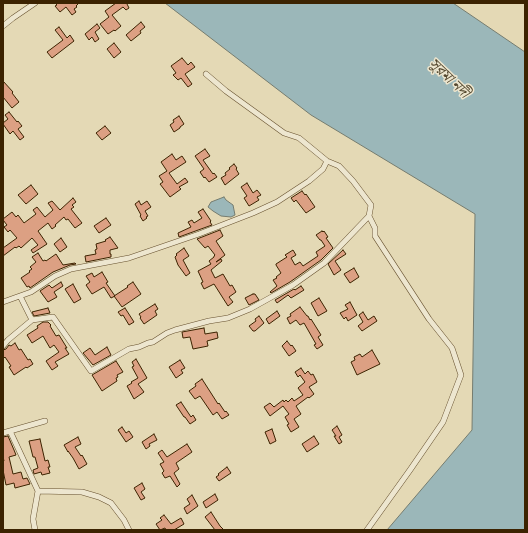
<!DOCTYPE html>
<html>
<head>
<meta charset="utf-8">
<style>
	body { margin:0 }
	#map { position:relative; width:528px; height:533px; overflow:hidden; background:#e4d9b5; font-family:"IM FELL Double Pica",serif }
	canvas { display:block }
	.frame { position:absolute; inset:0; border:4px solid #3c2301; pointer-events:none }
</style>
</head>
<body>
<div id="map">
<canvas width="528" height="533"></canvas>
<div class="frame"></div>
</div>
<script>
const g = document.querySelector('canvas').getContext('2d');
g.lineJoin = 'round';
function paint(path, color) { g.fillStyle = color; g.fill(path, 'evenodd'); }
const toPath = rows => new Path2D(rows.map(r => 'M' + r).join(''));
function trace(path, color, width, dash) { g.strokeStyle = color; g.lineWidth = width; g.lineCap = dash ? 'butt' : 'round'; g.setLineDash(dash || []); g.stroke(path); }
function label(font, color, halo, rows, align = 'center') {
  g.font = font + ' "IM FELL Double Pica","Noto Serif Bengali",serif'; g.lineWidth = 3; g.setLineDash([]); g.textBaseline = 'middle'; g.strokeStyle = halo; g.fillStyle = color; for (const [text, x, y, turn = 0] of rows) {
    g.save(); g.translate(x, y); g.rotate((+turn || 0) * Math.PI / 180); g.textAlign = isNaN(turn) ? turn : align; if (halo) g.strokeText(text, 0, 0); g.fillText(text, 0, 0); g.restore();
  }
}
const water = toPath([
	[165,3,453,3,525,52,525,530,387,530,472,430,475,214,311,115,165,3],
	[224,197,226,200,233,205,235,215,231,217,221,216,213,211,208,207,211,202,224,197]
]);
const building = toPath([
	[55,3,79,3,76,6,77,7,74,9,76,12,72,15,66,7,60,12,55,6,57,5,55,3],
	[116,3,128,3,127,4,129,8,126,10,123,7,112,15,121,26,115,31,114,30,108,34,100,24,109,17,105,11,116,3],
	[141,22,145,27,140,31,141,33,131,41,126,35,141,22],
	[97,24,100,28,95,32,99,39,95,42,92,37,89,40,85,34,97,24],
	[59,27,67,38,70,35,74,41,52,58,47,52,63,40,55,30,59,27],
	[114,43,121,52,114,58,107,49,114,43],
	[182,58,188,65,191,62,195,67,185,74,192,84,188,87,181,78,178,80,173,75,176,73,171,66,182,58],
	[3,81,13,92,12,93,19,102,12,108,3,97,3,81],
	[9,112,17,122,18,121,22,126,18,129,24,137,20,140,13,131,10,134,3,124,3,123,8,119,5,115,9,112],
	[179,116,184,124,180,127,180,128,174,132,170,125,174,122,173,120,179,116],
	[105,126,111,133,102,140,96,133,105,126],
	[205,149,210,156,203,160,213,174,214,173,217,177,209,182,205,177,204,178,200,172,204,169,195,156,205,149],
	[172,154,176,160,182,156,186,162,169,173,177,184,185,178,188,182,179,187,181,189,170,197,160,184,163,182,159,176,167,171,161,162,172,154],
	[234,164,237,168,236,169,239,174,225,185,221,178,226,175,225,173,230,169,229,168,234,164],
	[247,183,253,193,257,190,261,195,257,197,259,200,249,206,244,198,247,196,241,187,247,183],
	[31,185,38,194,26,204,18,195,31,185],
	[302,191,305,195,306,194,315,207,306,213,296,200,294,202,291,198,302,191],
	[73,198,76,202,72,205,74,207,71,209,82,223,75,228,68,219,66,220,64,217,55,225,56,226,52,229,48,223,38,231,47,244,33,253,31,250,38,245,32,238,21,248,19,246,16,248,15,247,3,256,3,248,17,238,10,230,8,232,4,227,7,225,3,220,3,219,12,212,16,217,18,215,24,223,36,214,33,210,37,207,45,217,53,210,48,203,52,201,60,210,73,198],
	[139,201,141,205,147,201,151,207,145,211,148,216,146,217,147,218,143,221,140,216,141,215,135,204,139,201],
	[203,209,211,221,210,222,212,225,179,237,178,233,191,227,188,222,192,220,194,223,202,218,198,212,203,209],
	[106,218,111,225,99,233,94,226,106,218],
	[220,230,223,236,216,241,225,255,216,262,221,259,222,261,211,270,215,278,223,274,230,286,232,285,236,292,229,297,233,302,228,306,214,284,204,289,201,283,203,282,198,271,211,264,209,261,214,257,214,256,215,255,208,246,205,248,197,239,220,230],
	[322,231,323,232,324,231,328,237,326,238,333,248,321,260,290,282,271,293,270,292,277,286,273,280,277,278,276,277,281,273,276,265,276,264,287,257,285,255,293,250,296,255,291,258,295,265,300,262,303,266,318,256,316,252,325,246,321,240,320,240,316,235,322,231],
	[110,237,118,248,110,250,110,254,111,254,111,257,86,262,85,256,96,254,95,250,97,249,96,244,106,241,105,240,110,237],
	[61,238,67,247,60,252,54,244,61,238],
	[184,248,189,256,183,260,190,273,186,276,178,265,175,257,177,255,176,254,184,248],
	[343,250,346,254,335,261,341,270,334,275,328,264,343,250],
	[38,253,43,261,45,260,46,261,56,254,63,265,75,263,76,264,70,265,53,272,30,288,29,286,27,287,21,278,30,272,29,271,32,269,30,267,36,262,32,257,38,253],
	[354,268,359,277,350,283,344,274,354,268],
	[102,272,108,282,106,283,115,296,111,298,104,287,92,294,86,285,90,282,86,276,92,273,94,277,102,272],
	[61,282,63,286,54,292,57,297,48,302,40,291,49,285,52,288,61,282],
	[133,282,141,294,122,307,114,296,128,287,127,286,133,282],
	[73,284,81,299,74,303,65,289,73,284],
	[301,286,304,290,291,298,288,295,277,303,275,300,294,289,295,290,301,286],
	[253,294,255,294,259,300,249,305,245,298,253,294],
	[319,298,327,311,318,316,311,303,319,298],
	[350,302,357,315,348,321,346,317,344,319,340,313,348,309,345,305,350,302],
	[155,304,158,309,155,311,157,315,144,324,140,318,141,317,139,314,155,304],
	[300,307,307,316,308,316,310,320,311,319,321,335,318,337,323,345,317,349,314,345,316,344,304,323,300,325,296,320,290,324,287,318,291,316,290,314,300,307],
	[48,308,50,313,34,316,32,312,48,308],
	[125,308,134,322,129,325,123,315,121,316,118,312,125,308],
	[277,311,280,316,269,324,266,319,277,311],
	[363,312,368,320,374,316,377,321,362,331,358,326,363,322,359,315,363,312],
	[259,316,264,323,255,331,253,331,249,326,256,321,255,319,259,316],
	[43,322,48,322,51,325,50,326,56,336,59,335,67,348,65,348,69,354,55,362,58,366,52,370,46,361,59,352,54,345,50,348,43,336,32,343,27,335,38,328,37,326,43,322],
	[204,328,205,334,217,332,218,338,207,341,208,346,193,349,190,337,183,338,182,332,204,328],
	[287,341,291,346,292,345,296,351,289,356,282,346,287,341],
	[15,343,19,350,21,349,28,360,30,359,33,364,27,368,26,367,14,375,9,367,11,366,5,357,3,359,3,350,6,349,9,345,11,346,15,343],
	[107,347,111,355,93,365,83,353,90,348,95,355,107,347],
	[372,350,380,364,357,375,351,362,355,360,354,357,360,354,362,357,372,350],
	[136,359,147,378,138,384,144,392,134,399,127,386,132,383,131,382,138,378,132,367,134,366,132,362,136,359],
	[180,360,185,368,181,370,183,373,176,378,169,367,180,360],
	[116,361,123,372,117,375,118,377,116,378,117,381,102,391,92,375,116,361],
	[301,368,305,374,308,371,311,375,313,374,317,382,309,387,314,394,309,398,308,397,296,406,301,414,294,419,299,427,291,432,287,425,289,424,285,417,289,414,283,406,270,416,264,407,270,403,274,407,283,400,284,402,286,400,288,402,292,398,294,401,303,395,298,388,305,382,300,375,298,377,295,372,301,368],
	[202,379,218,404,219,403,225,412,226,411,229,415,222,419,217,412,213,415,200,396,195,399,189,391,196,386,195,384,202,379],
	[181,402,191,417,193,415,196,420,190,424,185,417,184,417,176,405,181,402],
	[337,426,342,435,339,437,342,442,339,444,334,436,336,436,332,430,337,426],
	[122,427,126,433,129,431,133,437,126,442,118,430,122,427],
	[272,429,276,441,270,444,265,432,272,429],
	[154,434,157,440,149,444,150,446,146,449,142,442,154,434],
	[8,436,14,450,16,455,9,457,13,474,21,472,23,479,27,478,30,484,15,488,14,483,6,485,3,470,3,461,4,461,3,457,3,437,8,436],
	[314,436,319,444,307,452,302,444,314,436],
	[78,437,81,444,75,447,81,456,82,455,87,464,79,469,73,458,68,451,68,452,64,445,78,437],
	[40,439,45,461,48,460,50,467,48,467,50,473,42,475,41,472,34,474,33,470,38,468,35,457,33,457,29,441,40,439],
	[187,444,192,452,176,463,179,469,174,473,180,484,177,487,170,476,165,478,162,473,164,471,160,464,164,462,158,453,162,450,167,457,187,444],
	[227,467,231,473,219,481,216,477,219,475,218,474,227,467],
	[142,483,145,489,141,492,145,498,141,500,134,488,142,483],
	[215,494,218,500,206,508,203,502,215,494],
	[192,495,198,506,187,514,184,508,190,504,187,499,192,495],
	[211,512,220,526,224,530,215,530,205,517,211,512],
	[164,515,171,524,181,518,184,524,174,530,166,530,165,528,160,530,156,524,162,520,160,518,164,515]
]);
const minor = toPath([
	[3,26,13,18,35,3],
	[206,74,226,91,284,133,299,138,327,161,339,166,353,181,371,205,369,216,375,228,375,236,429,319,452,348,461,375,443,422,410,470,367,530],
	[20,296,32,320,53,317,91,371,129,349,139,347,148,343,153,342,167,333,175,330,209,321,228,318,250,309,293,285,324,263,369,216],
	[3,302,31,292,55,276,71,269,129,258,199,234,253,213,277,202,309,181,323,169,327,161],
	[3,346,8,340,32,320],
	[10,431,38,491,33,519,35,530],
	[3,433,45,421],
	[38,491,82,492,99,497,111,503,124,520,129,530]
]);
const waterNames = [
	["সুরমা নদী",448,79,44]
];
paint(water, '#9bb7b9');
trace(water, '#757c6f', 1);
paint(building, '#dca083');
trace(building, '#3c2301', 1);
trace(minor, '#66502e', 6);
trace(minor, '#ede6cf', 5);
label('italic 15px', '#54482f', '#ede6cf', waterNames);
</script>
</body>
</html>
